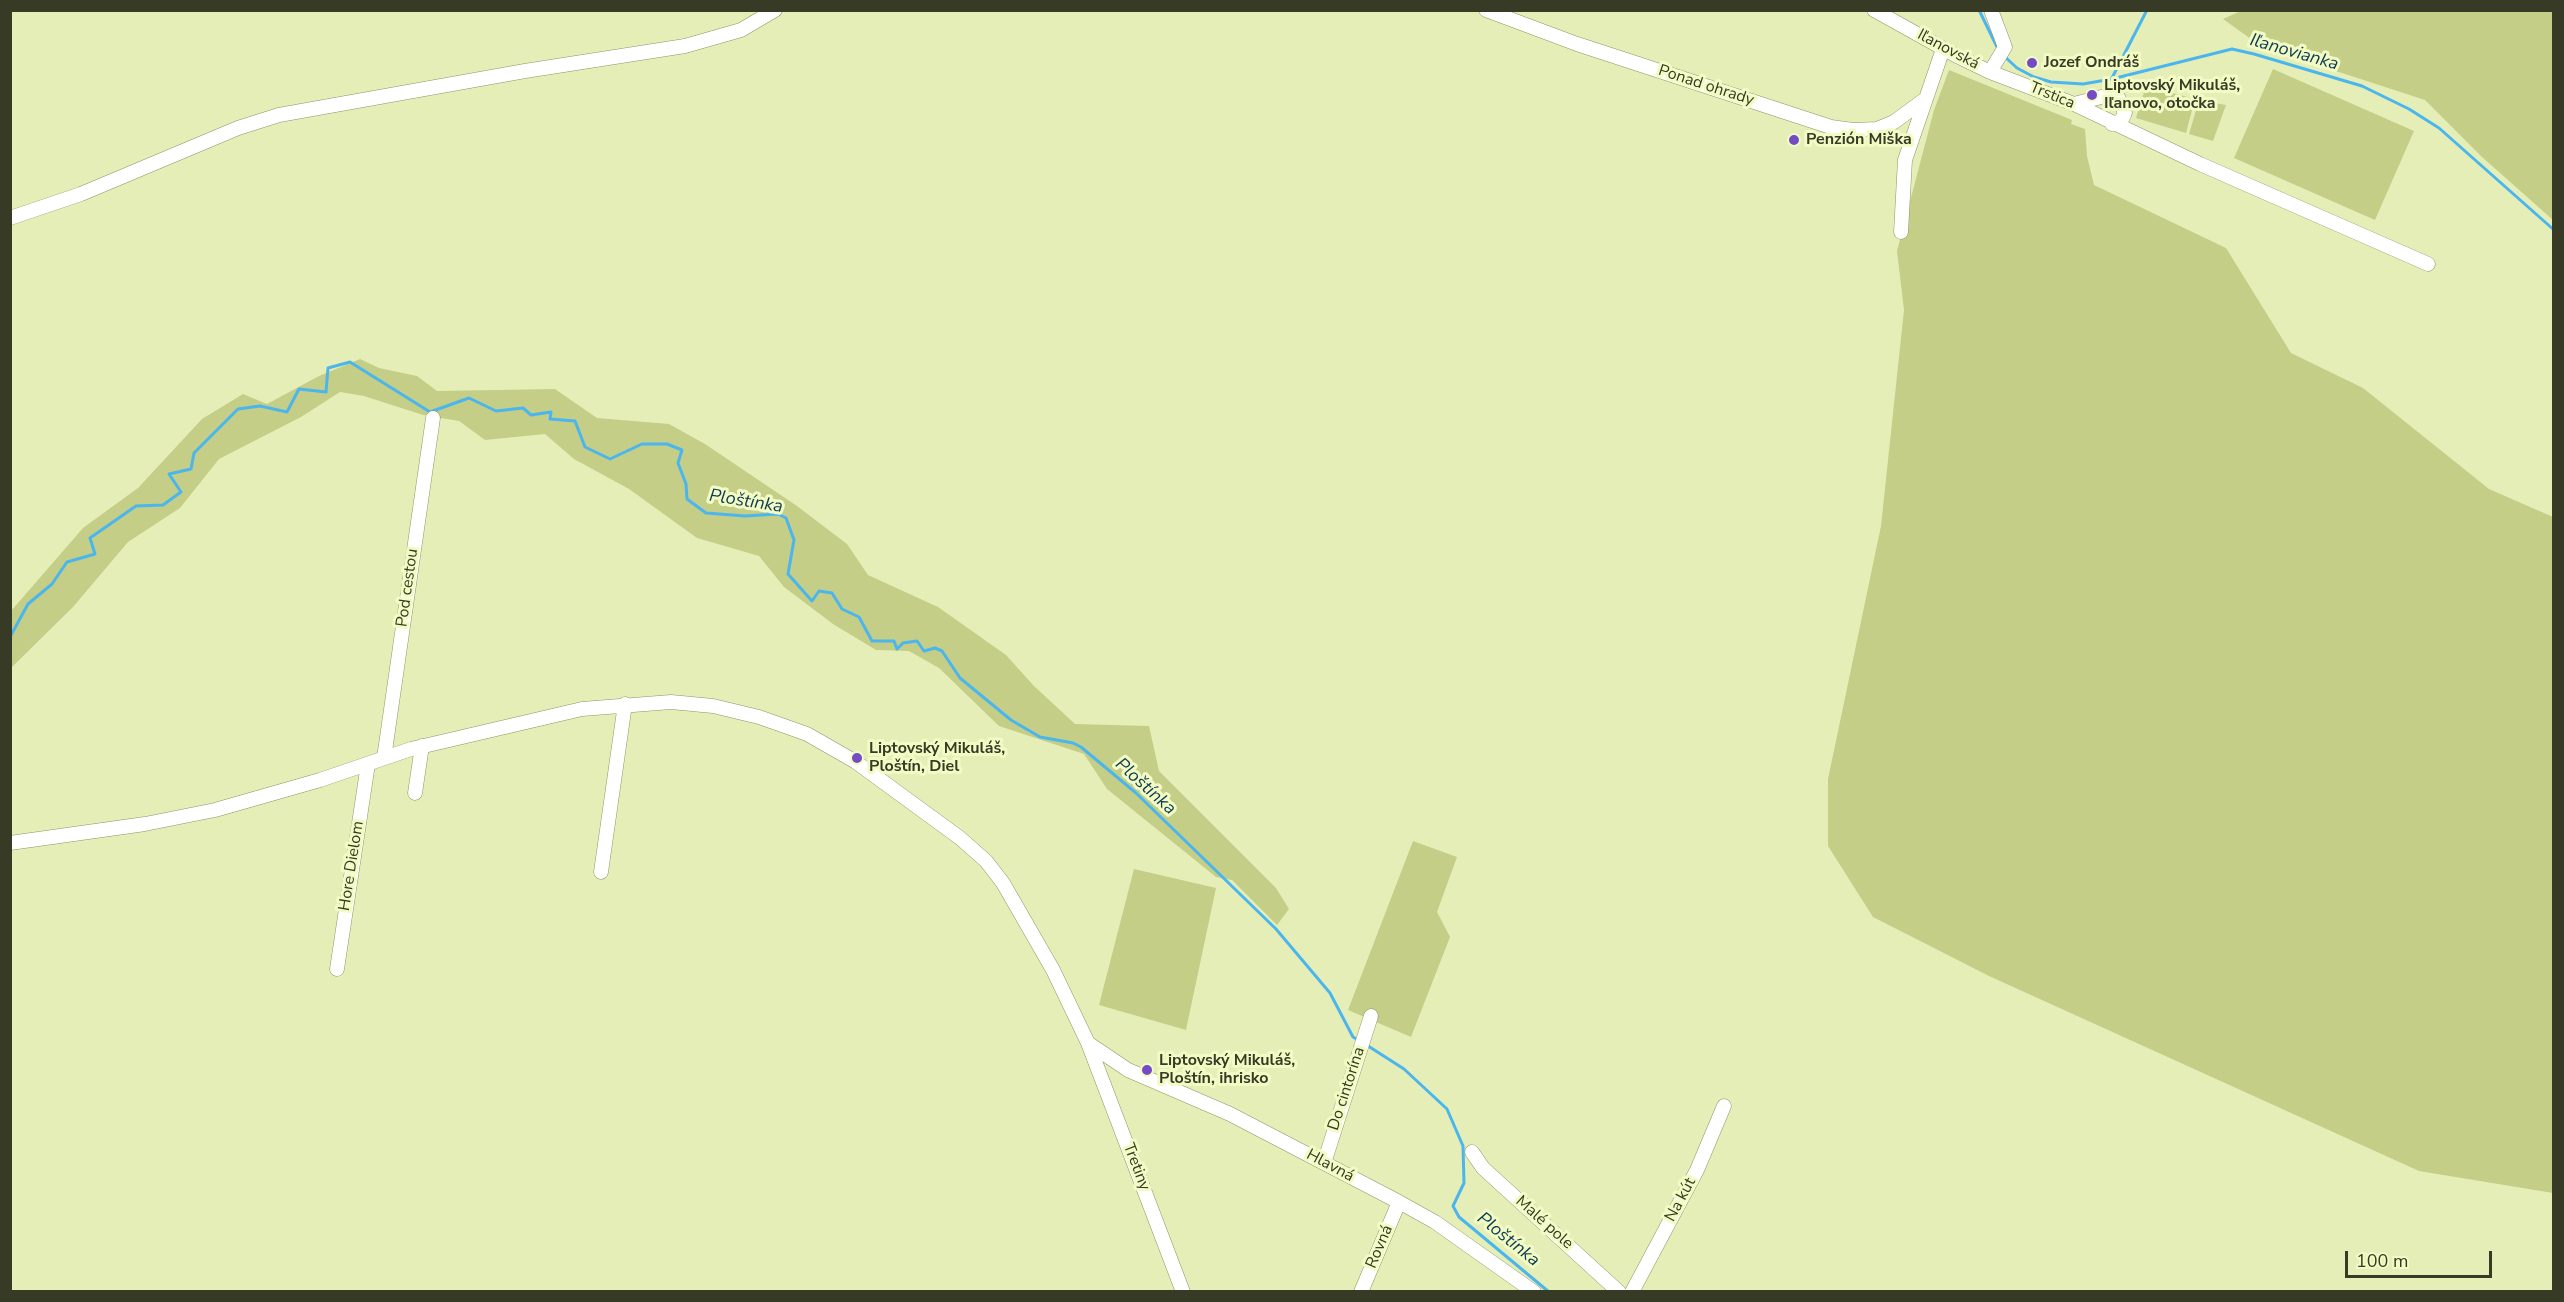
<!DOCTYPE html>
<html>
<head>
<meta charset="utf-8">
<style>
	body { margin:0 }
	#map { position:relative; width:2564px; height:1302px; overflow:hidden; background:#e6eeb8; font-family:"Nunito Sans",sans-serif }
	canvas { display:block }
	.frame { position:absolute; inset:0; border:12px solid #373a25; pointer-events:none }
	.scale { position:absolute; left:2345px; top:1251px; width:147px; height:27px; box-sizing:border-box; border:3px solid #373a25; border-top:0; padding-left:8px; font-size:18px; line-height:21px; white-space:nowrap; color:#373a25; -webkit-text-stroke:4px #f3fbc5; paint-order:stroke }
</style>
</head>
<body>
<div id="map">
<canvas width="2564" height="1302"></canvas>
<div class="frame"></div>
<div class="scale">100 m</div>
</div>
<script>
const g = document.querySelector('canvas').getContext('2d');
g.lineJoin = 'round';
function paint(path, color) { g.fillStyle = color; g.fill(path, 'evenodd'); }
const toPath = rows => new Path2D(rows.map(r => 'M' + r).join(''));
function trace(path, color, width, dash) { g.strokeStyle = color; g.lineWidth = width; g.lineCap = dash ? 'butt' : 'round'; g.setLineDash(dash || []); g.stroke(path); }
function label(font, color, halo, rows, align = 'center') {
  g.font = font + ' "Nunito Sans",sans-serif'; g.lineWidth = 6; g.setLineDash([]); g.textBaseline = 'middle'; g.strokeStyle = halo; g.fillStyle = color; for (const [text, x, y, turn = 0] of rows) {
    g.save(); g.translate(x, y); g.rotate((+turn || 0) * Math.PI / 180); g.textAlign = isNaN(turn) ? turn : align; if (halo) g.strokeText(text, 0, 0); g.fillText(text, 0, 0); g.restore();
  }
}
const green = toPath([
	[2243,10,2553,11,2553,220,2482,157,2425,100,2262,47,2223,19],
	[2273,69,2414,131,2375,220,2234,158],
	[1949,70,2072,120,2071,124,2085,129,2087,156,2094,185,2226,248,2291,353,2363,388,2489,489,2553,517,2553,1193,2419,1171,1989,976,1873,917,1828,846,1828,779,1881,526,1904,310,1897,251,1934,110],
	[2146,86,2195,99,2186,133,2136,118],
	[2199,100,2226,105,2213,141,2189,134],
	[360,359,379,368,417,376,437,391,555,389,597,418,669,424,705,444,797,506,847,544,868,575,938,607,1006,655,1034,686,1075,724,1149,726,1159,771,1276,888,1289,909,1277,925,1232,880,1216,877,1107,789,1084,754,999,726,939,668,909,651,876,650,833,624,784,587,759,556,697,538,629,489,574,459,545,434,485,440,459,421,423,415,364,396,340,392,301,417,219,459,180,508,128,542,73,607,11,668,11,611,83,528,138,488,202,419,243,394,267,404,319,376],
	[1413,841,1457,857,1437,912,1450,937,1411,1037,1348,1010],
	[1134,869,1216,888,1186,1030,1099,1005]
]);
const stream = toPath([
	[1979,10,1998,49],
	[2004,56,2017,68,2034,77,2051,82,2083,84,2112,79,2232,49,2254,54,2362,86,2409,109,2439,128,2554,230],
	[2112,78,2147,10],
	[10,637,28,604,52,584,67,562,95,554,90,538,136,506,163,505,181,492,169,474,191,469,194,453,238,409,260,406,287,412,299,389,326,392,328,368,350,362,430,412,469,398,496,411,523,408,531,415,551,412,550,419,575,421,585,447,610,459,642,444,667,444,682,450,678,463,686,484,687,499,706,513,745,516,778,514,786,518,794,540,788,574,812,601,819,591,832,593,842,609,859,617,872,641,894,641,897,649,903,643,917,641,924,651,935,648,942,651,960,678,1011,720,1040,737,1073,743,1081,747,1136,793,1276,929,1330,993,1353,1037,1360,1041],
	[1365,1044,1404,1069,1447,1109,1463,1146,1464,1183,1453,1206,1459,1217,1549,1292]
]);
const minor = toPath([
	[1486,10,1577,44,1831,127,1853,130,1877,129,1894,122,1924,100],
	[1874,10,1955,55,1990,72,2074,104,2200,164,2428,264],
	[1990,72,2005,47,1991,10],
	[2074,104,2109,95,2118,97,2125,113,2121,121,2112,124],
	[10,218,81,194,238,128,279,115,525,71,685,46,741,30,775,10],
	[1901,232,1905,160,1943,49],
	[384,758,433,418],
	[415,793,422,746],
	[10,843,145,824,215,810,320,780,411,749,582,709,671,702,713,706,759,717,807,734,856,762,960,838,986,861,1003,883,1053,970,1088,1043,1128,1070,1230,1114,1399,1202,1435,1222,1534,1292],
	[601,872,625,704],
	[337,969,368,764],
	[1088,1043,1183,1292],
	[1472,1152,1483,1168,1619,1292],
	[1324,1163,1371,1016],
	[1361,1292,1399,1202],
	[1632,1292,1697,1170,1724,1106]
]);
const markers = [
	[2032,63,6,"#744bc4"],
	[2092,95,6,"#744bc4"],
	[1794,140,6,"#744bc4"],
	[857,758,6,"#744bc4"],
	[1147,1070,6,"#744bc4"]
];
const streetNames = [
	["Iľanovská",1948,50,28],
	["Ponad ohrady",1706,86,18],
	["Trstica",2052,96,22],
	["Pod cestou",408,588,-82],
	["Hore Dielom",352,866,-81],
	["Do cintorína",1347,1089,-72],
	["Hlavná",1330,1166,28],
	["Tretiny",1136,1167,69],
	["Na kút",1681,1200,-62],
	["Malé pole",1544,1223,42],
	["Rovná",1380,1247,-67]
];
const poiNames = [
	["Jozef Ondráš",2044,63],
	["Liptovský Mikuláš,",2104,86],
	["Iľanovo, otočka",2104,104],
	["Penzión Miška",1806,140],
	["Liptovský Mikuláš,",869,749],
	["Ploštín, Diel",869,767],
	["Liptovský Mikuláš,",1159,1061],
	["Ploštín, ihrisko",1159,1079]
];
const waterNames = [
	["Iľanovianka",2294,53,16],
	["Ploštínka",746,502,9],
	["Ploštínka",1145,787,42],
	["Ploštínka",1508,1240,39]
];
paint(green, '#c4ce86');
trace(stream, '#4bb6ed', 3);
trace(minor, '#8e9563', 15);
trace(minor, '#fff', 14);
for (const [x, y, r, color] of markers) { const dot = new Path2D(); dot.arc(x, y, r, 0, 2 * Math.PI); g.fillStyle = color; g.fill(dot); trace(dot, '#f3fbc5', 2); }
label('16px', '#373a25', '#f3fbc5', streetNames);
label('bold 16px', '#373a25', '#f3fbc5', poiNames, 'left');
label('italic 18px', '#0e3c53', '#f3fbc5', waterNames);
</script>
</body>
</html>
